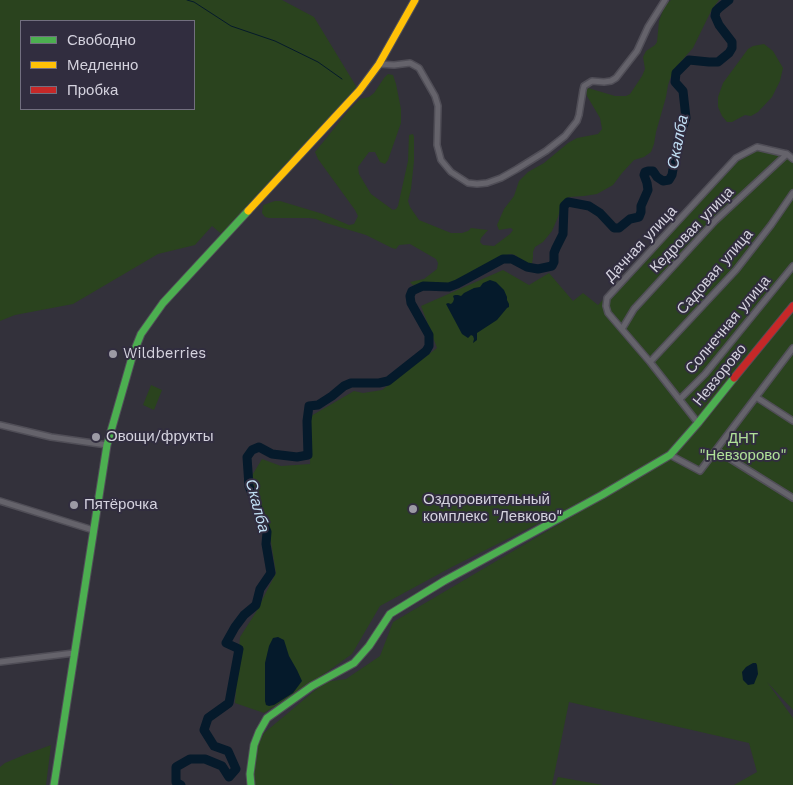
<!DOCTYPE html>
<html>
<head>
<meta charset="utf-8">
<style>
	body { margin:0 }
	#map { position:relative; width:793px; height:785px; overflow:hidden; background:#33313b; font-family:"Work Sans",sans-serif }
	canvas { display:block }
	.legend { position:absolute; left:20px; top:20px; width:175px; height:90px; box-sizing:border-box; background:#312d3f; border:1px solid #726f7f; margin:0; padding:6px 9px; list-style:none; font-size:15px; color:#d4d2de }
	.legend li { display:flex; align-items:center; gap:10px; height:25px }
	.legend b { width:25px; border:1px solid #726f7f }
</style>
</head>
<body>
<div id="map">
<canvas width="793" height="785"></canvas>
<ul class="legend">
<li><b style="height:6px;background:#4caf50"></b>Свободно</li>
<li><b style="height:6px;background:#ffc107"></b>Медленно</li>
<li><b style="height:6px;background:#c62828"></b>Пробка</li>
</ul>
</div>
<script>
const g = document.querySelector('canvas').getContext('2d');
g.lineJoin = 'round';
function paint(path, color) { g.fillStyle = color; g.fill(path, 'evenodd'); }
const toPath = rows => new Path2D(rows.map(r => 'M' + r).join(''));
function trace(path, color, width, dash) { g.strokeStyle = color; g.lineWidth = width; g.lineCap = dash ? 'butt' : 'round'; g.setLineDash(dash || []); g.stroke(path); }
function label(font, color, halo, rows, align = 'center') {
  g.font = font + ' "Work Sans",sans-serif'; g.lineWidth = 4; g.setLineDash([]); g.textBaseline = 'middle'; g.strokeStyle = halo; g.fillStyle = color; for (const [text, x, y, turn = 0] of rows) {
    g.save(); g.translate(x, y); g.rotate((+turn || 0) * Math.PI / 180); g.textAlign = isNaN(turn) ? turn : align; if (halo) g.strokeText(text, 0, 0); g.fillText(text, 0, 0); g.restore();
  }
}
const green = toPath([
	[0,0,282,0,314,17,359,91,225,237,212,226,195,245,158,254,73,304,15,315,0,321],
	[21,21,194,21,194,109,21,109],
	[671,0,719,0,712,9,693,48,676,67,671,76,668,85,666,97,656,132,654,144,651,152,644,157,634,160,622,173,613,185,597,194,584,196,569,197,562,202,558,217,552,231,543,242,535,247,533,252,533,257,532,264,529,265,515,255,510,254,501,257,482,266,454,282,444,284,435,282,413,285,410,282,424,279,437,269,438,263,436,259,410,244,399,245,396,249,392,248,366,235,323,222,316,219,309,218,269,218,265,217,262,213,263,205,275,201,280,201,323,214,349,225,354,224,358,216,355,210,318,159,315,152,349,110,360,99,369,97,374,93,384,78,388,74,393,75,396,84,401,109,401,123,388,160,385,164,380,162,375,152,369,152,358,167,359,174,371,194,393,210,396,209,398,206,408,161,409,135,413,134,414,137,414,161,411,189,408,201,410,207,419,220,451,233,462,233,468,231,471,228,488,230,481,238,480,242,483,245,494,246,510,234,513,230,511,228,499,230,497,225,504,209,514,196,519,181,528,172,544,163,568,143,577,138,598,134,602,129,600,118,587,96,586,91,588,88,615,96,626,96,630,94,642,76,645,69,643,57,646,51,655,45,657,42,659,21,665,5],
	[764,44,773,51,783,68,780,81,772,97,758,112,751,116,745,115,732,122,727,122,722,116,718,107,718,97,723,83,748,49,753,46],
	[762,147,781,150,793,156,793,710,767,682,793,718,793,785,734,785,757,772,749,743,569,702,552,785,393,785,388,783,391,785,253,785,253,775,255,750,264,733,325,682,346,679,380,656,393,622,671,458,670,457,450,568,380,606,352,654,309,685,264,713,235,703,240,637,256,612,276,573,271,542,251,477,262,459,281,466,310,464,311,416,354,391,363,393,382,390,437,348,421,306,503,270,529,285,549,273,573,301,583,293,598,305,733,160],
	[151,385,162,390,154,410,143,405],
	[51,745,46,785,0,785,0,767,5,763,24,755],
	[558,777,603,785,555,785]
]);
const water = toPath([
	[490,280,496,282,504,290,507,297,507,300,509,304,509,307,507,308,497,320,477,333,477,340,473,343,474,339,473,336,471,335,468,338,462,334,446,304,448,303,451,304,453,302,454,299,453,296,455,295,458,295,461,296,464,293,474,288,480,287,483,283],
	[278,637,284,640,289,656,297,670,302,681,293,693,274,705,269,706,266,705,265,701,265,663,269,646,273,638],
	[753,663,756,663,757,665,758,674,754,684,748,685,743,680,742,672,746,667]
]);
const stream = toPath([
	[187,0,194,2,231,26,275,41,318,62,342,79]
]);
const river = toPath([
	[181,785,176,782,176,767,190,759,205,759,222,766,229,777,236,769,228,751,214,746,204,730,208,718,229,703,239,649,226,643,235,627,244,615,256,605,260,589,271,573,266,544,267,532,249,486,247,457,252,450,259,447,272,454,297,457,308,455,307,421,309,406,318,405,332,396,344,386,351,383,379,383,388,381,426,351,429,346,429,335,411,303,410,296,412,291,423,286,449,287,457,284,470,277,503,259,512,259,527,267,538,269,552,266,554,262,554,253,556,248,563,234,564,206,568,202,589,206,600,213,614,228,619,228,630,219,639,217,641,212,641,206,648,190,647,183,644,175,645,172,648,171,653,171,657,177,663,181,669,180,672,175,678,141,686,118,683,91,675,82,676,73,689,60,709,62,718,62,729,53,732,48,732,42,719,25,715,16,716,11,719,8,729,0]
]);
const street = toPath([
	[379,64,394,65,410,63,419,68,435,96,438,106,437,145,441,160,451,172,468,183,477,184,487,183,501,178,517,169,546,151,565,136,577,121,579,115,583,90,584,86,592,81,604,82,611,81,616,78,637,51,648,27,665,0],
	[622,329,634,309,715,221,787,154],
	[650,362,736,270,771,225,793,193],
	[756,397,793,421],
	[680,399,705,374,793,266],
	[698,423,650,362,608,313,606,306,607,298,736,158,757,147,787,154,793,159],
	[0,425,51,437,107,445],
	[716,450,793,498],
	[670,455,700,471,793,348],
	[0,501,93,530],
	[0,662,74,653]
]);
const fast = toPath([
	[54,785,107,445,133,354,141,334,163,303,248,211],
	[251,785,250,774,254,745,259,732,267,718,312,686,354,663,369,646,390,614,444,581,602,495,670,455,698,423,734,378]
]);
const slow = toPath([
	[248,211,359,91,379,64,415,0]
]);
const jam = toPath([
	[734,378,793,306]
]);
const markers = [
	[113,354,5,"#9c9aa5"],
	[96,437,5,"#9c9aa5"],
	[74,505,5,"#9c9aa5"],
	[413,509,5,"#9c9aa5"]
];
const streetNames = [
	["Кедровая улица",692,230,-46],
	["Дачная улица",641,244,-47],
	["Садовая улица",715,272,-49],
	["Солнечная улица",728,325,-50],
	["Невзорово",720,375,-51]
];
const poiNames = [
	["Wildberries",123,354],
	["Овощи/фрукты",106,437],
	["Оздоровительный",423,500],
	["комплекс \"Левково\"",423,517],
	["Пятёрочка",84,505]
];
const parkNames = [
	["ДНТ",743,439],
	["\"Невзорово\"",743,456]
];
const waterNames = [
	["Скалба",678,142,-79],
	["Скалба",257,506,75]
];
paint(green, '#2a431e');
paint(water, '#051a2b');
trace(stream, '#051a2b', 1);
trace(river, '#051a2b', 9);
trace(street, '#504e57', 8);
trace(fast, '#504e57', 9);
trace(slow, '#504e57', 9);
trace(jam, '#504e57', 9);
trace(street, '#65636b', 5);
trace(fast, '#4caf50', 7);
trace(slow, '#ffc107', 7);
trace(jam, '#c62828', 7);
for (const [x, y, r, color] of markers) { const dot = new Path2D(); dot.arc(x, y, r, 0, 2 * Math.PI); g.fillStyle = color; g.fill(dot); trace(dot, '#312d3f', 2); }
label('15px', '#d4d2de', '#312d3f', streetNames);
label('15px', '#d4d2de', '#312d3f', poiNames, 'left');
label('15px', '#afe098', '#312d3f', parkNames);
label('italic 16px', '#c0def3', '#312d3f', waterNames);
</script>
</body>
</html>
